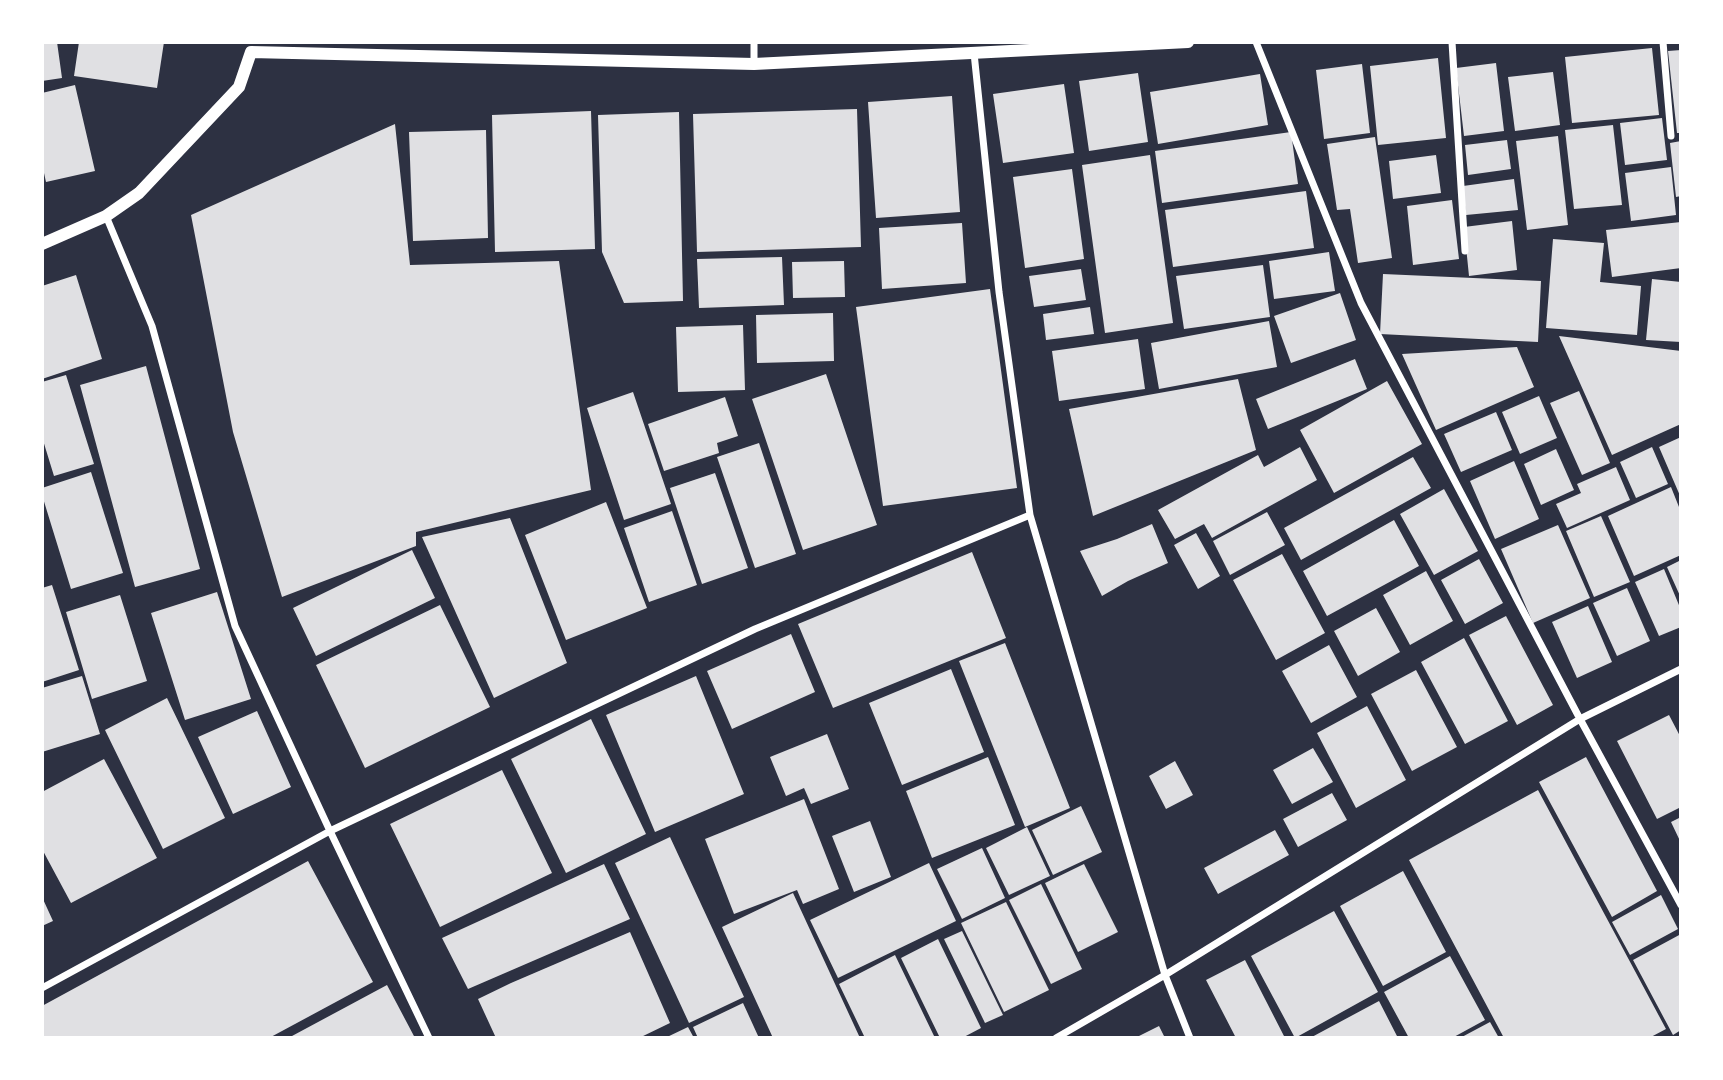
<!DOCTYPE html>
<html>
<head>
<meta charset="utf-8">
<style>
	body { margin:0 }
	#map { position:relative; width:1723px; height:1080px; overflow:hidden; background:#2d3142; font-family:Signika,sans-serif }
	canvas { display:block }
	.frame { position:absolute; inset:0; border:44px solid #fff; pointer-events:none }
</style>
</head>
<body>
<div id="map">
<canvas width="1723" height="1080"></canvas>
<div class="frame"></div>
</div>
<script>
const g = document.querySelector('canvas').getContext('2d');
g.lineJoin = 'round';
function paint(path, color) { g.fillStyle = color; g.fill(path, 'evenodd'); }
const toPath = rows => new Path2D(rows.map(r => 'M' + r).join(''));
function trace(path, color, width, dash) { g.strokeStyle = color; g.lineWidth = width; g.lineCap = dash ? 'butt' : 'round'; g.setLineDash(dash || []); g.stroke(path); }
const building = toPath([
	[42,42,57,42,62,78,42,81],
	[79,42,164,42,157,88,74,76],
	[1652,48,1659,115,1572,123,1565,57],
	[1681,50,1681,133,1677,133,1668,51],
	[1438,58,1446,138,1378,145,1370,66],
	[1496,63,1504,131,1464,136,1456,68],
	[1362,64,1370,133,1324,139,1316,70],
	[1553,72,1560,125,1515,131,1508,77],
	[1138,73,1148,142,1089,151,1079,81],
	[1260,74,1268,125,1158,144,1150,92],
	[1064,84,1074,153,1003,163,993,94],
	[75,85,95,171,46,182,42,164,42,93],
	[952,96,960,212,876,218,868,102],
	[857,109,861,247,697,252,693,114],
	[591,111,595,249,495,252,492,115],
	[679,112,683,301,624,303,602,252,598,115],
	[1662,118,1667,160,1625,165,1620,123],
	[395,124,410,265,559,261,591,490,416,532,416,546,282,597,233,432,191,215],
	[1613,125,1622,205,1574,209,1565,130],
	[486,130,488,238,413,241,409,132],
	[1291,132,1298,184,1162,203,1155,151],
	[1558,136,1568,225,1527,230,1516,141],
	[1375,137,1392,258,1358,263,1350,209,1337,210,1327,144],
	[1507,140,1511,169,1468,175,1465,145],
	[1681,141,1681,196,1676,197,1670,143],
	[1150,155,1173,323,1105,333,1082,165],
	[1436,155,1441,193,1393,199,1389,161],
	[1671,167,1676,215,1631,221,1625,173],
	[1072,169,1084,259,1025,268,1013,177],
	[1514,179,1518,210,1466,215,1463,186],
	[1306,191,1314,248,1173,267,1165,210],
	[1452,200,1459,259,1413,265,1407,206],
	[1512,221,1517,270,1469,276,1464,227],
	[1681,222,1681,268,1612,277,1606,230],
	[962,223,966,283,882,289,879,228],
	[1553,239,1604,243,1600,282,1641,286,1637,335,1546,328],
	[1329,252,1335,291,1274,299,1269,261],
	[782,257,784,305,699,308,697,259],
	[844,261,845,297,793,298,792,262],
	[1263,265,1270,317,1184,329,1176,276],
	[1081,269,1086,300,1034,307,1029,276],
	[1383,274,1541,281,1538,342,1380,334],
	[76,275,102,359,42,379,42,286],
	[1652,279,1681,282,1681,342,1646,340],
	[990,289,1017,488,883,506,856,307],
	[1340,293,1356,340,1291,363,1274,316],
	[1090,307,1094,334,1046,340,1043,314],
	[833,313,834,361,757,363,756,315],
	[1269,321,1277,367,1159,389,1151,343],
	[743,325,745,390,678,392,676,327],
	[1559,336,1681,351,1681,424,1612,455],
	[1138,339,1145,389,1059,401,1052,351],
	[1517,347,1534,387,1436,430,1402,354],
	[1355,359,1367,389,1268,429,1256,399],
	[146,366,200,569,135,587,80,385],
	[826,374,877,525,803,550,752,399],
	[66,375,94,464,54,476,42,437,42,382],
	[1238,379,1256,450,1093,516,1069,409],
	[1387,381,1422,444,1334,493,1300,430],
	[1579,391,1610,463,1582,475,1550,403],
	[633,392,671,504,624,520,587,408],
	[1539,396,1557,438,1520,454,1502,412],
	[725,397,738,436,717,443,719,453,664,471,648,424],
	[1496,412,1512,450,1461,472,1444,434],
	[1681,437,1681,498,1659,447],
	[759,443,796,554,755,568,717,457],
	[1300,447,1317,480,1212,538,1204,524,1175,539,1158,510,1258,455,1264,467],
	[1652,447,1668,484,1636,498,1620,462],
	[1556,449,1574,490,1541,505,1524,464],
	[1413,457,1431,488,1301,560,1284,528],
	[1514,461,1539,519,1495,539,1470,481],
	[1616,467,1630,500,1567,528,1556,504,1581,493,1577,484],
	[91,472,123,573,71,589,42,495,42,488],
	[715,473,748,568,702,584,670,488],
	[1671,487,1681,512,1681,555,1634,576,1608,516],
	[1444,489,1478,551,1434,575,1400,514],
	[606,502,647,608,566,640,525,535],
	[672,511,697,585,649,602,624,528],
	[1267,512,1285,545,1230,575,1213,541],
	[1601,516,1630,582,1594,597,1566,531],
	[510,518,567,663,494,698,422,537],
	[1394,520,1419,566,1327,616,1303,571],
	[1152,524,1168,563,1128,581,1102,596,1080,551,1117,539],
	[1558,525,1590,598,1533,623,1501,549],
	[1196,533,1220,576,1198,589,1174,545],
	[412,550,435,598,316,656,293,608],
	[972,552,1006,638,833,708,798,624],
	[1282,554,1325,633,1276,660,1233,580],
	[1479,559,1503,603,1465,624,1441,580],
	[1681,560,1681,598,1667,567],
	[1664,569,1681,610,1681,627,1659,636,1635,582],
	[1426,571,1453,621,1410,645,1383,595],
	[52,585,79,670,42,682,42,588],
	[1627,588,1650,641,1617,656,1593,603],
	[217,592,251,699,185,720,151,613],
	[120,595,147,681,92,699,66,612],
	[440,605,490,707,365,768,316,665],
	[1588,606,1612,662,1577,678,1552,622],
	[1376,608,1400,652,1358,676,1334,631],
	[1506,616,1553,705,1517,725,1469,635],
	[791,634,815,692,732,729,707,671],
	[1464,638,1508,721,1465,744,1421,662],
	[1005,643,1070,808,1025,827,959,661],
	[1329,645,1357,697,1311,723,1282,671],
	[951,669,984,752,902,785,869,703],
	[1416,670,1457,747,1412,771,1371,694],
	[82,676,100,734,42,752,42,688],
	[696,676,744,794,655,832,606,715],
	[167,698,225,818,163,849,105,730],
	[1367,706,1406,780,1356,808,1317,733],
	[257,711,291,787,233,814,198,737],
	[1669,715,1681,738,1681,807,1657,819,1617,741],
	[591,719,646,834,566,873,511,759],
	[827,734,849,789,811,804,804,788,786,796,770,757],
	[1313,748,1333,782,1292,804,1273,770],
	[988,757,1015,825,932,858,906,791],
	[1586,757,1657,891,1612,917,1539,782],
	[104,759,157,858,71,903,42,849,42,792],
	[1175,761,1193,795,1166,809,1149,776],
	[502,770,552,873,440,927,390,824],
	[1538,790,1666,1029,1649,1038,1504,1038,1409,860],
	[1332,793,1347,820,1298,847,1283,819],
	[804,799,839,889,803,904,797,890,734,914,705,839],
	[1081,806,1102,852,1053,875,1032,830],
	[1681,817,1681,843,1671,822],
	[870,821,891,877,854,892,832,836],
	[1027,827,1050,876,1009,895,986,848],
	[1275,830,1289,855,1218,894,1204,868],
	[670,837,744,997,689,1023,615,863],
	[982,848,1005,898,962,919,937,869],
	[308,861,373,982,269,1038,42,1038,42,1006],
	[929,863,956,921,838,978,810,920],
	[604,864,630,919,468,989,442,938],
	[1084,864,1118,932,1078,952,1045,883],
	[1403,871,1446,952,1383,986,1340,906],
	[1041,884,1082,969,1051,984,1009,900],
	[793,893,860,1038,773,1038,722,927],
	[1661,895,1678,929,1630,955,1612,922],
	[42,897,53,921,42,926],
	[1006,902,1049,990,1004,1012,961,923],
	[1334,911,1378,992,1295,1038,1251,956],
	[962,931,1003,1015,985,1023,944,939],
	[630,932,670,1023,639,1038,496,1038,478,999,511,983],
	[1681,934,1681,1030,1673,1035,1633,960],
	[938,939,981,1028,962,1038,940,1038,901,958],
	[895,955,935,1038,865,1038,839,984],
	[1450,956,1485,1020,1452,1038,1409,1038,1384,992],
	[1245,960,1285,1038,1236,1038,1206,980],
	[387,985,415,1038,293,1038,292,1036],
	[1379,1001,1398,1038,1310,1038],
	[743,1003,759,1038,698,1038,693,1027],
	[1490,1022,1499,1038,1460,1038],
	[1159,1026,1165,1038,1135,1038],
	[688,1027,694,1038,665,1038]
]);
const minor = toPath([
	[1256,42,1361,303,1580,719,1681,905],
	[1452,42,1465,251],
	[1663,42,1671,136],
	[974,53,999,292,1030,515,1165,975,1190,1038],
	[754,64,754,42],
	[106,216,152,326,235,626,330,831,429,1038],
	[42,988,330,831,755,629,1030,515],
	[1056,1038,1165,975,1580,719,1681,669]
]);
const tertiary = toPath([
	[42,244,106,216,139,193,239,87,251,52,754,64,1188,42]
]);
paint(building, '#e0e0e3');
trace(minor, '#fff', 7);
trace(tertiary, '#fff', 12);
</script>
</body>
</html>
